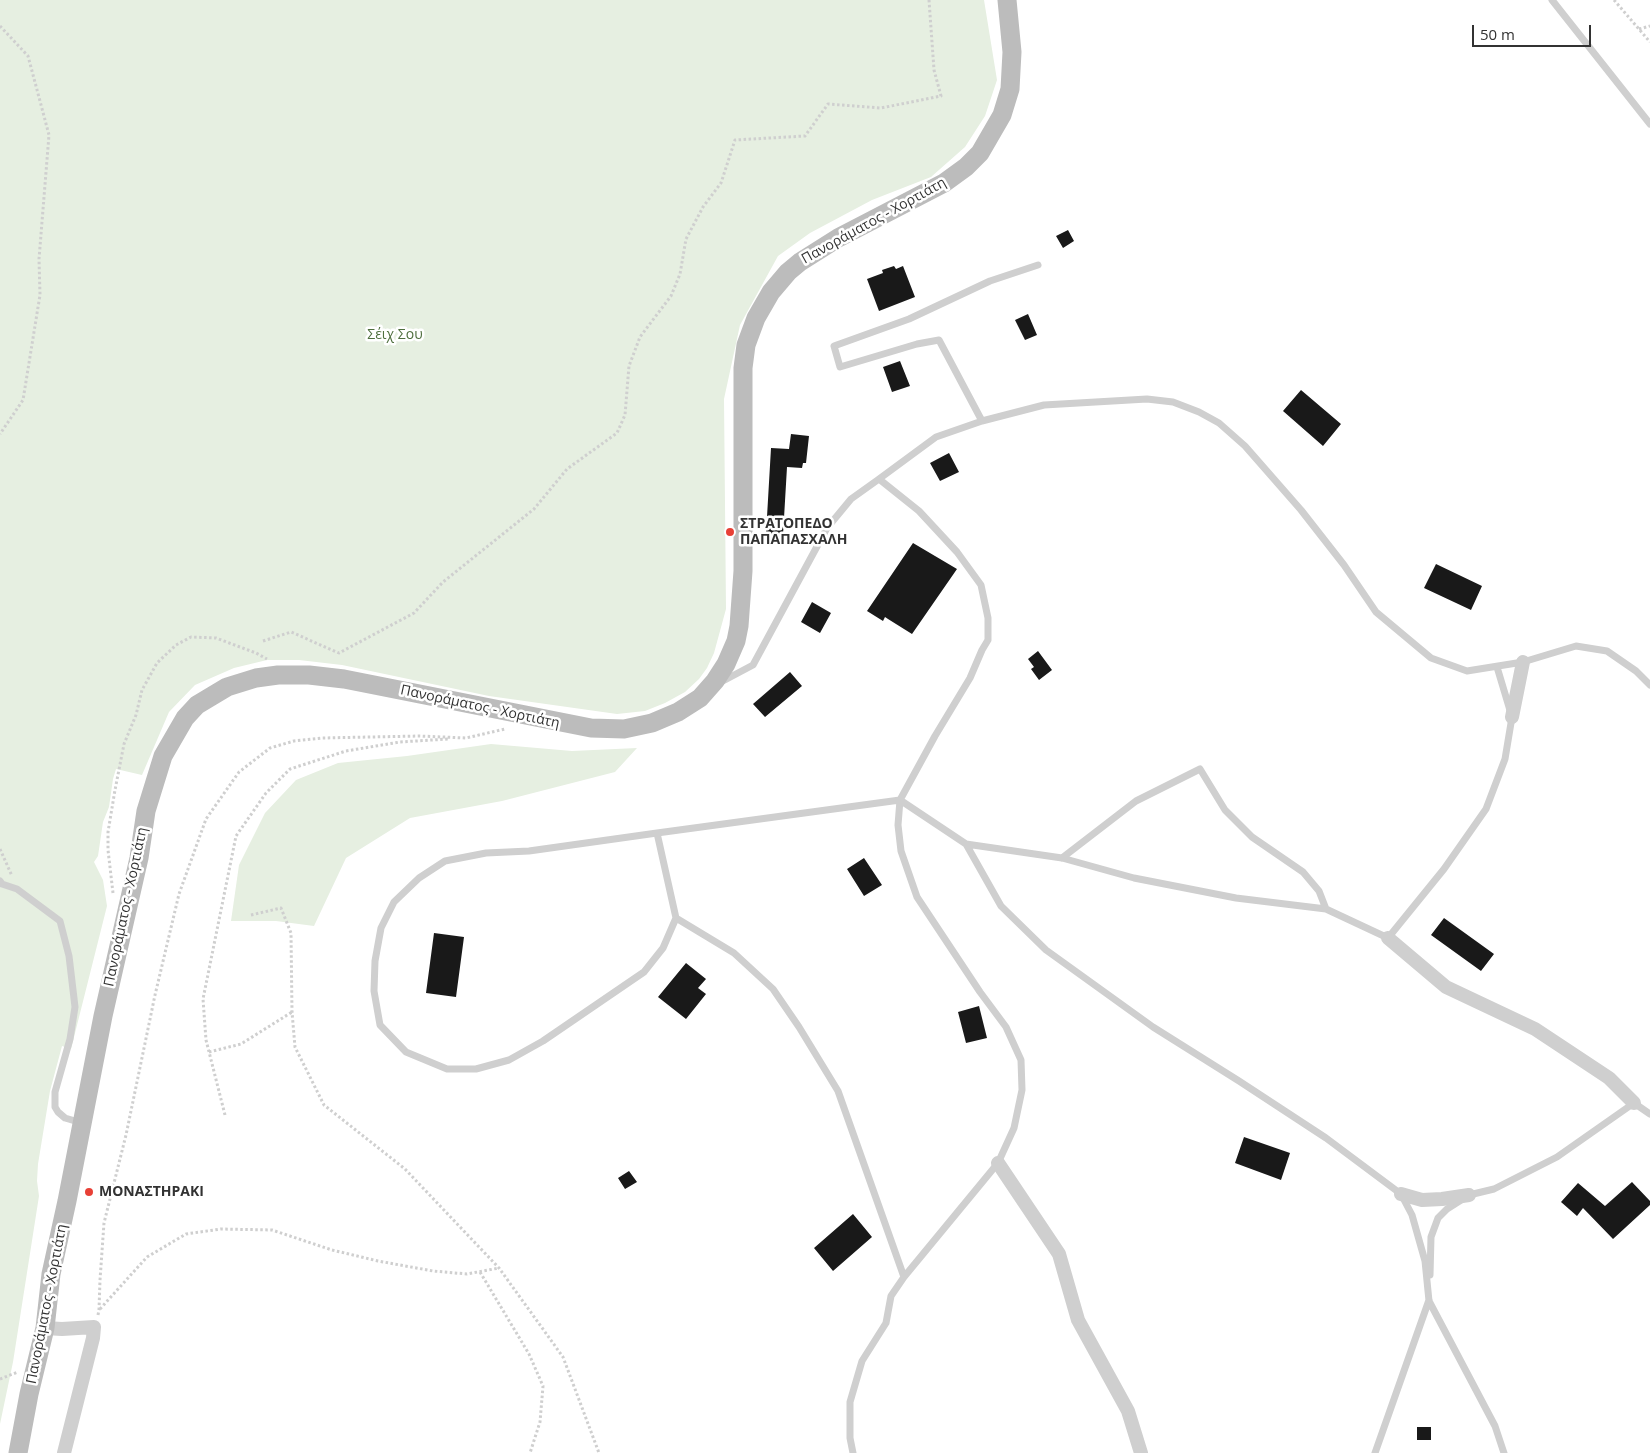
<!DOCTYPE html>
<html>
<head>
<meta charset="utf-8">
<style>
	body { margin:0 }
	#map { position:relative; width:1650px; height:1453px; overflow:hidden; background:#fff; font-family:"Open Sans",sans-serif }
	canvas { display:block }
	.scale { position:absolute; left:1472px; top:25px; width:119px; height:22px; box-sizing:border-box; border:2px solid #323232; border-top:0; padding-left:6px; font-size:15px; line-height:18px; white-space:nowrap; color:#323232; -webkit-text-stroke:4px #fff; paint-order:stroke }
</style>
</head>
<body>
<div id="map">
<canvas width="1650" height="1453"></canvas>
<div class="scale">50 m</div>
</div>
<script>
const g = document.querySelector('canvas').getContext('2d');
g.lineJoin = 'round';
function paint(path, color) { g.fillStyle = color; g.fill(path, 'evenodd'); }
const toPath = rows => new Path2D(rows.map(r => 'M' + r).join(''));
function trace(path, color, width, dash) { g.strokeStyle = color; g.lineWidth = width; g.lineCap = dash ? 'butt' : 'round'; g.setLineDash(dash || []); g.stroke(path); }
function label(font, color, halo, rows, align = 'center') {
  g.font = font + ' "Open Sans",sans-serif'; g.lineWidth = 5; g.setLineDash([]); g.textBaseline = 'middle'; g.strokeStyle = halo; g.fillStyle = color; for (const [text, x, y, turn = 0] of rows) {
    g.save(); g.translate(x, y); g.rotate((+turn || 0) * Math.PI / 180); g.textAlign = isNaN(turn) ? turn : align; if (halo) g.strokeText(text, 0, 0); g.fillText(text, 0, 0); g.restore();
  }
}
const green = toPath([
	[0,0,984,0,997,80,985,116,965,147,931,177,872,200,810,233,778,256,740,325,724,399,726,609,714,653,707,668,699,679,685,692,665,703,645,711,617,714,489,696,342,665,299,660,267,660,234,668,195,685,169,712,142,775,116,769,113,779,109,807,103,822,98,856,94,862,103,880,107,906,71,1049,62,1046,50,1091,38,1164,37,1181,39,1196,13,1362,0,1424],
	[491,744,572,751,637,748,615,772,502,801,410,818,346,858,314,926,276,921,231,921,239,865,265,813,296,780,338,763,407,756]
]);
const building = toPath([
	[1068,230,1074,241,1063,248,1056,236],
	[894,266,896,269,903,266,915,297,879,311,867,279,883,273,882,270],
	[1028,314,1037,335,1025,340,1015,320],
	[900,361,910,386,892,392,883,367],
	[1301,390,1341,424,1323,446,1283,411],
	[791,434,809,436,806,463,803,463,802,468,787,467,783,535,766,534,771,448,789,449],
	[949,453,959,472,940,481,930,463],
	[913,543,957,569,912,634,888,619,885,617,883,621,867,611],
	[1436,564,1482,586,1471,610,1424,588],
	[812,602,831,613,820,633,801,622],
	[1038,651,1052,670,1039,680,1031,669,1034,667,1028,659],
	[790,672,802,686,765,717,753,704],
	[864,858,882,885,864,896,847,869],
	[1444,918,1494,954,1481,971,1431,935],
	[434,933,464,937,456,997,426,993],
	[686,963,706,979,698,988,706,994,686,1019,658,997],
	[979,1006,987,1038,966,1043,958,1012],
	[1244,1137,1290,1153,1281,1180,1235,1163],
	[629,1171,637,1182,625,1189,618,1178],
	[1632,1182,1650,1201,1650,1205,1613,1239,1583,1208,1577,1216,1561,1202,1578,1183,1605,1206],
	[853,1214,872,1237,833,1271,814,1248],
	[1417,1427,1431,1427,1431,1440,1417,1440]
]);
const path = toPath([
	[1614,0,1650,42],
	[0,26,28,56,49,135,39,259,40,295,23,400,0,434],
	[1639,29,1650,26],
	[263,641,291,632,339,653,414,613,443,582,534,509,567,469,617,433,625,415,629,366,640,337,671,296,680,274,686,239,703,207,721,183,735,140,805,136,828,104,881,108,941,96,934,70,929,0],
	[0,849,12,876],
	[113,893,108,850,108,832,115,790,124,744,136,715,142,690,157,663,176,645,191,637,216,638,256,653,267,659],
	[251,915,281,908,291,933,292,1012,295,1047,324,1105,405,1169,499,1268,563,1357,599,1453],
	[209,1052,241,1044,292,1012],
	[225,1115,206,1040,203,999,236,836,266,793,290,769,346,751,400,742,448,739],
	[480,1272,529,1354,543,1386,540,1422,530,1453],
	[100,1309,147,1257,186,1234,221,1229,272,1230,332,1250,378,1261,433,1271,467,1274,499,1268],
	[98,1315,99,1310,100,1280,104,1223,126,1135,155,995,179,894,206,819,239,772,270,748,294,741,322,738,419,736,466,738,505,729],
	[0,1379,18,1372]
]);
const service = toPath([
	[1552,0,1650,124],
	[982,421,939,340,917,344,840,367,834,346,909,319,990,281,1038,265],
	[879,479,936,437,982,421,1044,405,1147,399,1173,402,1199,412,1219,423,1245,446,1301,510,1344,565,1376,612,1431,658,1467,671,1523,662,1576,646,1607,651,1636,671,1650,685],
	[721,682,753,665,827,528,851,499,879,479,919,511,957,552,981,585,988,618,988,640,982,650,970,678,935,736,900,800,657,833,676,918,734,953,773,989,799,1027,838,1091,904,1277,891,1296,886,1323,862,1361,850,1402,850,1438,853,1453],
	[657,833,529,851,486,853,445,861,419,878,394,902,381,928,375,961,374,991,380,1025,406,1052,447,1069,476,1069,509,1060,543,1041,644,972,663,948,676,918],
	[966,844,1062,858,1134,878,1236,898,1326,909,1388,938,1444,869,1486,809,1505,759,1512,717,1497,667],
	[1062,858,1136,801,1200,769,1225,810,1252,837,1303,872,1319,891,1326,909],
	[0,881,2,884,17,889,60,921,69,956,75,1007,70,1039,55,1092,55,1107,58,1112,65,1118,82,1123],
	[1430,1275,1431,1237,1438,1218,1447,1209,1469,1195,1494,1189,1557,1157,1634,1103,1650,1114],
	[904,1277,998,1163,1014,1128,1022,1090,1021,1060,1006,1027,980,992,917,897,901,851,898,825,900,800,966,844,1001,906,1046,950,1153,1027,1239,1081,1326,1138,1401,1194,1412,1215,1425,1261,1429,1301,1495,1426,1504,1453],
	[1375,1453,1429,1300]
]);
const minor = toPath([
	[1512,717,1523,662],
	[1388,938,1446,987,1535,1029,1609,1078,1634,1103],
	[998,1163,1059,1254,1078,1320,1128,1411,1141,1453],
	[1401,1194,1422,1200,1442,1199,1469,1195],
	[45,1328,62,1329,94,1327,93,1338,64,1453]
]);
const secondary = toPath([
	[18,1453,29,1394,45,1328,51,1274,67,1201,103,1016,139,858,146,811,163,756,185,718,197,705,227,687,256,678,278,675,309,675,344,679,591,728,624,729,652,723,678,712,700,698,715,681,726,664,736,641,739,626,743,571,743,368,746,345,756,318,771,292,788,272,800,262,838,238,944,183,966,167,980,153,1002,115,1010,89,1012,52,1007,0]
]);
const markers = [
	[730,532,5,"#e84036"],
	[89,1192,5,"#e84036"]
];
const streetNames = [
	["Πανοράματος - Χορτιάτη",874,221,-29],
	["Πανοράματος - Χορτιάτη",480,707,12],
	["Πανοράματος - Χορτιάτη",126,907,-78],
	["Πανοράματος - Χορτιάτη",47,1304,-79]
];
const parkNames = [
	["Σέιχ Σου",395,335]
];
const poiNames = [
	["ΣΤΡΑΤΟΠΕΔΟ",740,524],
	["ΠΑΠΑΠΑΣΧΑΛΗ",740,540],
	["ΜΟΝΑΣΤΗΡΑΚΙ",99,1192]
];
paint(green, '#e6efe1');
paint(building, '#191919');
trace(path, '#cfcfcf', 3, [2.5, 2.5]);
trace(service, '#cfcfcf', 7);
trace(minor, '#cfcfcf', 14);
trace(secondary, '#bcbcbc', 19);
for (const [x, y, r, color] of markers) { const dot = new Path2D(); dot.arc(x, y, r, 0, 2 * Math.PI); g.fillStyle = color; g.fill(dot); trace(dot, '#fff', 2); }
label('14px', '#323232', '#fff', streetNames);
label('14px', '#4f6f3e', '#fff', parkNames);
label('bold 14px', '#323232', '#fff', poiNames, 'left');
</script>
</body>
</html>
